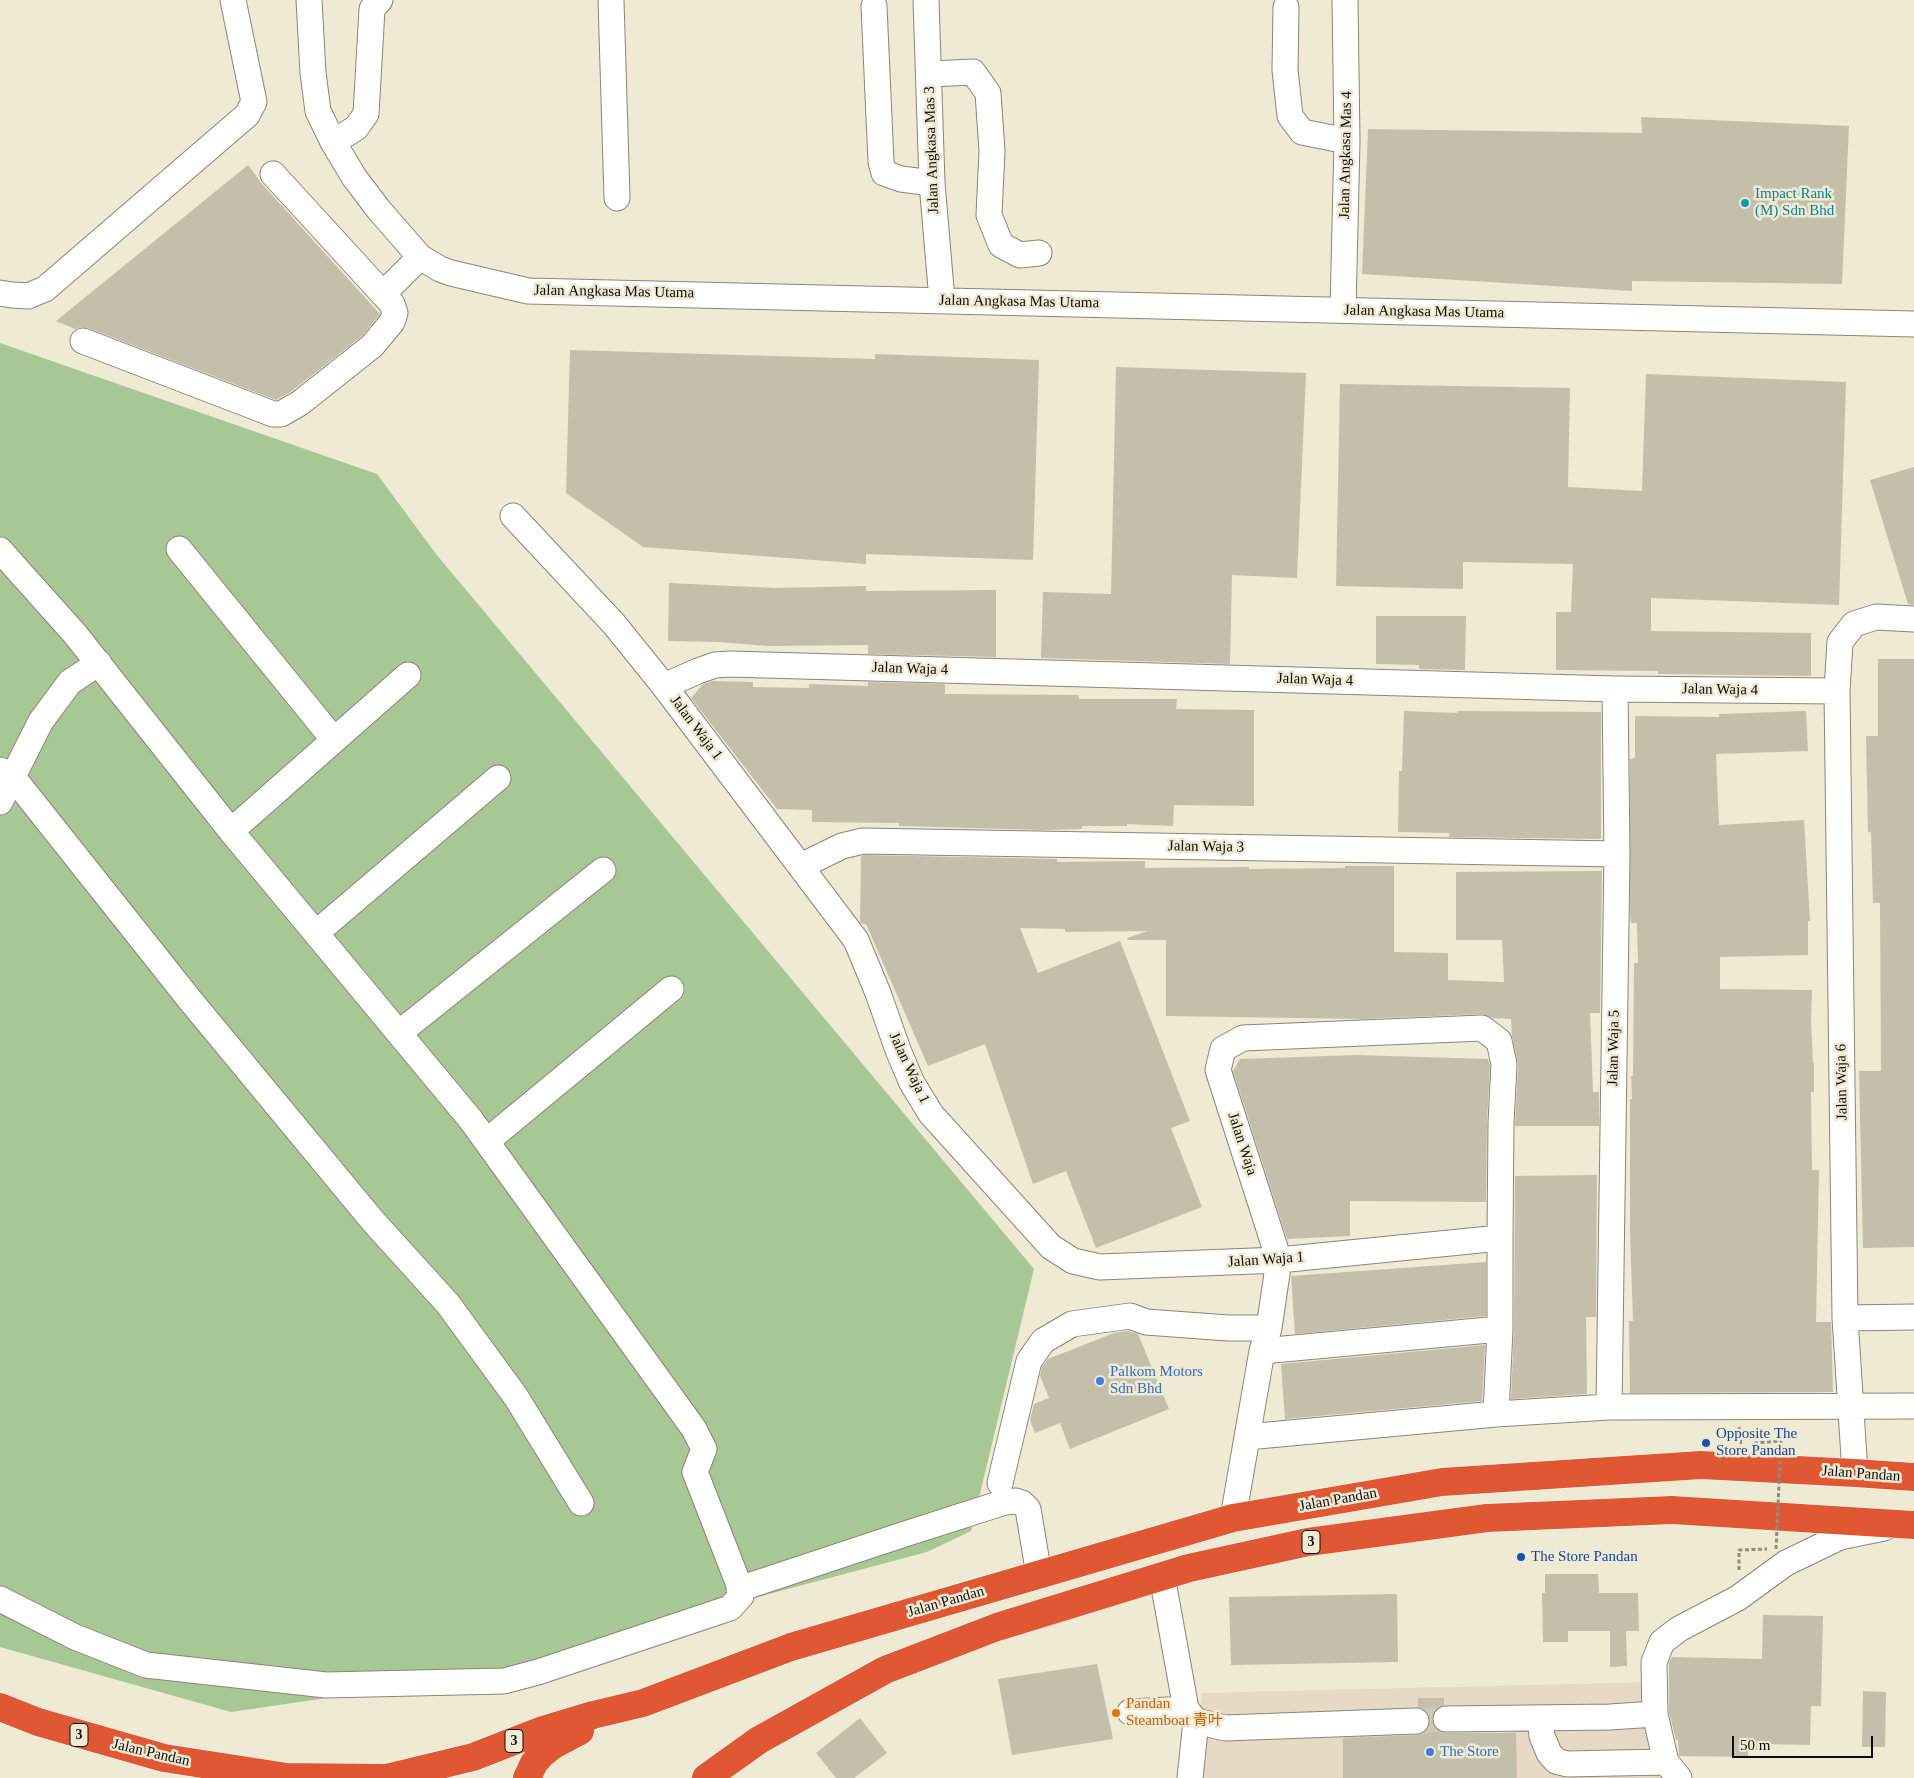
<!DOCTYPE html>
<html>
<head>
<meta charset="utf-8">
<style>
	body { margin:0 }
	#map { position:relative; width:1914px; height:1778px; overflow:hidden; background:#efead4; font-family:"Times New Roman",serif }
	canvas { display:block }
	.scale { position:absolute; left:1732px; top:1736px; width:141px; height:22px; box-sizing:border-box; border:2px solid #0e0c06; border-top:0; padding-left:6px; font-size:15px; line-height:18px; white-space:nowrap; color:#0e0c06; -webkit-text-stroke:4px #efead4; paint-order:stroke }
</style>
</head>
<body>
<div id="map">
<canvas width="1914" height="1778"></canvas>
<div class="scale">50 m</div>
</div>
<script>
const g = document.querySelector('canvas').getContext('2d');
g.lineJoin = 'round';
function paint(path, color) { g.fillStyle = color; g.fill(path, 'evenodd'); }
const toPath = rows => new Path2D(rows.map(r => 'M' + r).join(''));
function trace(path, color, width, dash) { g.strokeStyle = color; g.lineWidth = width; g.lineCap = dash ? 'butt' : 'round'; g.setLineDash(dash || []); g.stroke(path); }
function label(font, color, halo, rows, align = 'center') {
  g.font = font + ' "Times New Roman","Noto Sans SC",serif'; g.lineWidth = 5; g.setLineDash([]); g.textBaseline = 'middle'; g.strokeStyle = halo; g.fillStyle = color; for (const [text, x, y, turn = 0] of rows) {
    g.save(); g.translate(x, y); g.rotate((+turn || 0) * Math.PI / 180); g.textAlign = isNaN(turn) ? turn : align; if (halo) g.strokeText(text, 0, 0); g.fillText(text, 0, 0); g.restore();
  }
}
const commercial = toPath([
	[1650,1682,1673,1778,1195,1778,1202,1693]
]);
const green = toPath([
	[0,343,377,474,436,554,1034,1269,971,1531,927,1552,709,1610,497,1673,231,1712,0,1647]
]);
const building = toPath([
	[1641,117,1849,126,1842,284,1632,281,1632,291,1362,274,1368,129,1642,133],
	[248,165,262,184,380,314,362,336,292,391,276,400,88,328,81,327,75,329,56,321],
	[570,350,875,359,875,354,1039,360,1033,560,866,554,866,564,643,547,566,493],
	[1116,367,1306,373,1297,578,1232,575,1230,664,1041,658,1043,592,1111,594],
	[1646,374,1846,382,1839,605,1651,598,1651,631,1811,633,1811,676,1658,674,1658,671,1556,670,1556,612,1571,612,1573,564,1463,562,1463,589,1336,586,1340,384,1570,388,1568,487,1642,491],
	[1914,467,1914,605,1908,604,1870,480],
	[669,583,775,588,866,586,866,591,996,590,996,657,868,654,868,645,768,646,718,642,668,641],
	[1376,616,1466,616,1465,670,1419,669,1419,665,1376,664],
	[1878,659,1914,659,1914,1247,1863,1248,1859,1071,1881,1071,1880,903,1873,903,1871,832,1868,832,1866,736,1878,736],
	[713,681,753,682,753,687,809,688,809,684,868,686,868,682,945,684,945,694,1079,695,1079,699,1177,699,1176,709,1254,710,1254,806,1174,805,1173,826,1127,824,1127,826,1082,826,1082,829,1042,830,899,826,899,823,812,822,812,810,777,809,691,698,703,684],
	[1404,711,1457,713,1457,711,1601,712,1601,839,1449,837,1449,833,1398,832,1399,771,1402,771],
	[1806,711,1808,751,1716,754,1719,825,1804,820,1810,921,1808,921,1808,955,1720,957,1720,989,1812,990,1811,1020,1813,1063,1814,1063,1814,1092,1811,1092,1812,1170,1819,1170,1816,1322,1831,1322,1833,1392,1630,1393,1629,1321,1633,1321,1630,1232,1630,1099,1632,1099,1631,1076,1633,1076,1634,963,1638,963,1637,923,1631,923,1630,915,1630,759,1635,758,1635,716,1719,717,1719,714],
	[865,855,1057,859,1057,862,1145,861,1145,868,1249,867,1249,869,1345,868,1345,866,1394,866,1394,952,1448,953,1448,980,1504,982,1502,940,1456,940,1456,872,1602,871,1600,1013,1590,1013,1593,1092,1599,1092,1599,1126,1515,1126,1518,1065,1512,1036,1511,1019,1493,1018,1481,1014,1363,1019,1166,1016,1166,940,1128,940,1127,938,1148,931,1065,932,1065,929,1020,928,1038,973,1120,941,1190,1121,1171,1128,1202,1207,1096,1248,1066,1171,1033,1184,985,1044,928,1066,866,924,862,924,860,922,861,856],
	[1356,1055,1488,1059,1490,1065,1487,1122,1486,1202,1350,1201,1350,1236,1287,1239,1233,1071,1240,1059],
	[1597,1175,1596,1317,1586,1317,1587,1394,1511,1399,1514,1329,1515,1176],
	[1486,1262,1486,1316,1295,1334,1291,1276],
	[1128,1331,1138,1334,1169,1409,1070,1449,1060,1423,1035,1433,1030,1420,1034,1404,1049,1398,1040,1376,1042,1367,1048,1359,1114,1333],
	[1485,1345,1482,1401,1285,1419,1281,1364],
	[1545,1574,1598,1574,1599,1593,1638,1593,1639,1631,1626,1631,1627,1666,1610,1667,1610,1631,1568,1631,1568,1642,1543,1642,1542,1593,1545,1593],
	[1397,1594,1398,1662,1231,1665,1229,1597],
	[1763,1615,1823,1616,1821,1706,1811,1706,1810,1745,1757,1744,1757,1750,1748,1749,1748,1757,1679,1756,1678,1740,1676,1740,1669,1712,1669,1662,1672,1657,1762,1659],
	[1097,1664,1113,1739,1012,1755,998,1679],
	[1863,1691,1886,1692,1885,1747,1862,1747],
	[1418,1698,1444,1698,1444,1705,1438,1707,1434,1712,1432,1719,1434,1727,1439,1732,1446,1733,1516,1733,1517,1778,1343,1778,1343,1738,1417,1735,1424,1733,1429,1727,1430,1720,1428,1713,1423,1709,1418,1707],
	[860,1718,887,1753,854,1778,836,1778,816,1753]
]);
const minorTunnel = toPath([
	[1416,1721,1446,1719]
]);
const path = toPath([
	[1739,1427,1741,1446],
	[1754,1443,1781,1441],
	[1739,1570,1739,1550,1767,1549]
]);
const minor = toPath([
	[309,0,313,73,318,111,333,142,354,177,379,210,420,257,440,269,451,273,528,291,1914,324],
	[611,0,617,198],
	[926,0,932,183,942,300],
	[874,6,881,162,884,173,901,179,932,183],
	[1286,7,1285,70,1290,116,1302,132,1347,141],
	[930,74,973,72,988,93,992,151,989,215,1001,245,1020,255,1039,253],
	[333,142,356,128,366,114,372,9,380,0],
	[273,174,383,294],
	[0,293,12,295,28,296,45,289,247,115,254,102,233,0],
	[1343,310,1347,141,1345,0],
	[83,341,273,414,281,414,300,403,372,346,392,322,395,313,392,304,383,294,420,257],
	[513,516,614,624,664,686,856,940,878,993,898,1050,912,1083,931,1114,1051,1247,1073,1261,1100,1267,1279,1260,1500,1238],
	[179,549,334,740],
	[0,550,75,634,231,831,471,1120,694,1429,704,1449,695,1472,739,1585,741,1596,730,1608,538,1672,504,1681,326,1685,146,1665,75,1637,0,1599],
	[664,686,698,671,715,665,730,664,1615,689,1837,691],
	[0,770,12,776,190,1000,372,1220,448,1304,516,1397,581,1503],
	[0,802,41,721,70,682,99,663],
	[231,831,408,675],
	[801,866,842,846,863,841,1617,854],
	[316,933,498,778],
	[399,1033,603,870],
	[487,1141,671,989],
	[1845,1318,1914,1317],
	[1262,1351,1500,1329],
	[1609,1407,1617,854,1615,689],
	[1247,1437,1496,1414,1609,1407,1914,1406],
	[1855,1473,1845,1318,1837,691,1840,642,1854,624,1876,617,1914,619],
	[1000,1483,1029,1361,1043,1341,1072,1324,1130,1316,1146,1322,1228,1328,1269,1328],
	[1233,1518,1262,1351,1269,1328,1279,1260,1218,1070,1223,1049,1243,1038,1482,1028,1499,1041,1504,1064,1501,1123,1500,1238,1500,1329,1496,1414],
	[1162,1576,1186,1709,1196,1721,1225,1728,1416,1721],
	[739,1589,905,1534,1005,1502,1016,1501,1022,1503,1028,1509,1039,1575],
	[1130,1712,1186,1709],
	[1655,1714,1666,1762,1679,1778],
	[1540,1718,1542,1736,1549,1753,1556,1761,1567,1764,1666,1762],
	[1446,1719,1610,1717,1655,1714,1654,1662,1662,1642,1679,1629,1738,1598,1786,1563,1840,1537,1884,1528],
	[1190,1778,1196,1721]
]);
const highway = toPath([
	[0,1707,38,1722,164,1758,287,1777,386,1778,473,1757,540,1731,593,1715,643,1703,791,1647,1233,1518,1442,1482,1701,1465,1855,1473,1914,1477],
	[527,1778,534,1763,542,1754,552,1746,580,1731],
	[706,1778,759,1740,885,1670,997,1627,1189,1568,1308,1542,1487,1518,1672,1510,1914,1525]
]);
const pathBridge = toPath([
	[1776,1549,1781,1441]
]);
const markers = [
	[1745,203,5,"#0f9aa8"],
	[1100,1381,5,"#3f7fe0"],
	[1706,1443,5,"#1a4fb4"],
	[1521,1557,5,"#1a4fb4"],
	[1116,1713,5,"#e8710a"],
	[1430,1752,5,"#3f7fe0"]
];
const shields = [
	[1311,1542,18],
	[79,1735,18],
	[514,1741,18]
];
const shieldNames = [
	["3",1311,1542],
	["3",79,1735],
	["3",514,1741]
];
const streetNames = [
	["Jalan Angkasa Mas 3",932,150,-92],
	["Jalan Angkasa Mas 4",1346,155,-89],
	["Jalan Angkasa Mas Utama",614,292,1],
	["Jalan Angkasa Mas Utama",1019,302,1],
	["Jalan Angkasa Mas Utama",1424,312,1],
	["Jalan Waja 4",910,669,2],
	["Jalan Waja 4",1315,680,2],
	["Jalan Waja 4",1720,690,1],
	["Jalan Waja 1",696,728,53],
	["Jalan Waja 3",1206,847,1],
	["Jalan Waja 5",1614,1048,-89],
	["Jalan Waja 1",909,1068,65],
	["Jalan Waja 6",1842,1082,-91],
	["Jalan Waja",1242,1144,72],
	["Jalan Waja 1",1266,1260,-4],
	["Jalan Pandan",1861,1474,4],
	["Jalan Pandan",1338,1500,-10],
	["Jalan Pandan",946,1602,-16],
	["Jalan Pandan",151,1753,13]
];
const cultureNames = [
	["Impact Rank",1755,194],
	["(M) Sdn Bhd",1755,211]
];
const shopNames = [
	["Palkom Motors",1110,1372],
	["Sdn Bhd",1110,1389],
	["The Store",1440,1752]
];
const transitNames = [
	["Opposite The",1716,1434],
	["Store Pandan",1716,1451],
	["The Store Pandan",1531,1557]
];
const foodNames = [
	["Pandan",1126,1704],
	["Steamboat 青叶",1126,1721]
];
paint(commercial, '#e6dac6');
paint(green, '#a7c895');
paint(building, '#c4bfaa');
trace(minorTunnel, '#cdc9b5', 25, [25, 12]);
trace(minor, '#8b8672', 27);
trace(highway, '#fff', 29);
trace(path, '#918d7e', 3, [4, 2.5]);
trace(minor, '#fff', 25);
trace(highway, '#e05833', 28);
trace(pathBridge, '#918d7e', 3, [4, 2.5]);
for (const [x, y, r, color] of markers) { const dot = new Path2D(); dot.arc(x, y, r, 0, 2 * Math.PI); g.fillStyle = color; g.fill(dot); trace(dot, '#efead4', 2); }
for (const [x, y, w] of shields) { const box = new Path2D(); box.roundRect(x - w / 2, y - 11.5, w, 23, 4); g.fillStyle = '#efead4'; g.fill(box); trace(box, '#0e0c06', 1); }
label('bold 14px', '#0e0c06', null, shieldNames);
label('15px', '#0e0c06', '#efead4', streetNames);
label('15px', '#0d838f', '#efead4', cultureNames, 'left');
label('15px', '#366cbe', '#efead4', shopNames, 'left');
label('15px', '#164399', '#efead4', transitNames, 'left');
label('15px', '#c56008', '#efead4', foodNames, 'left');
</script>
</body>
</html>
